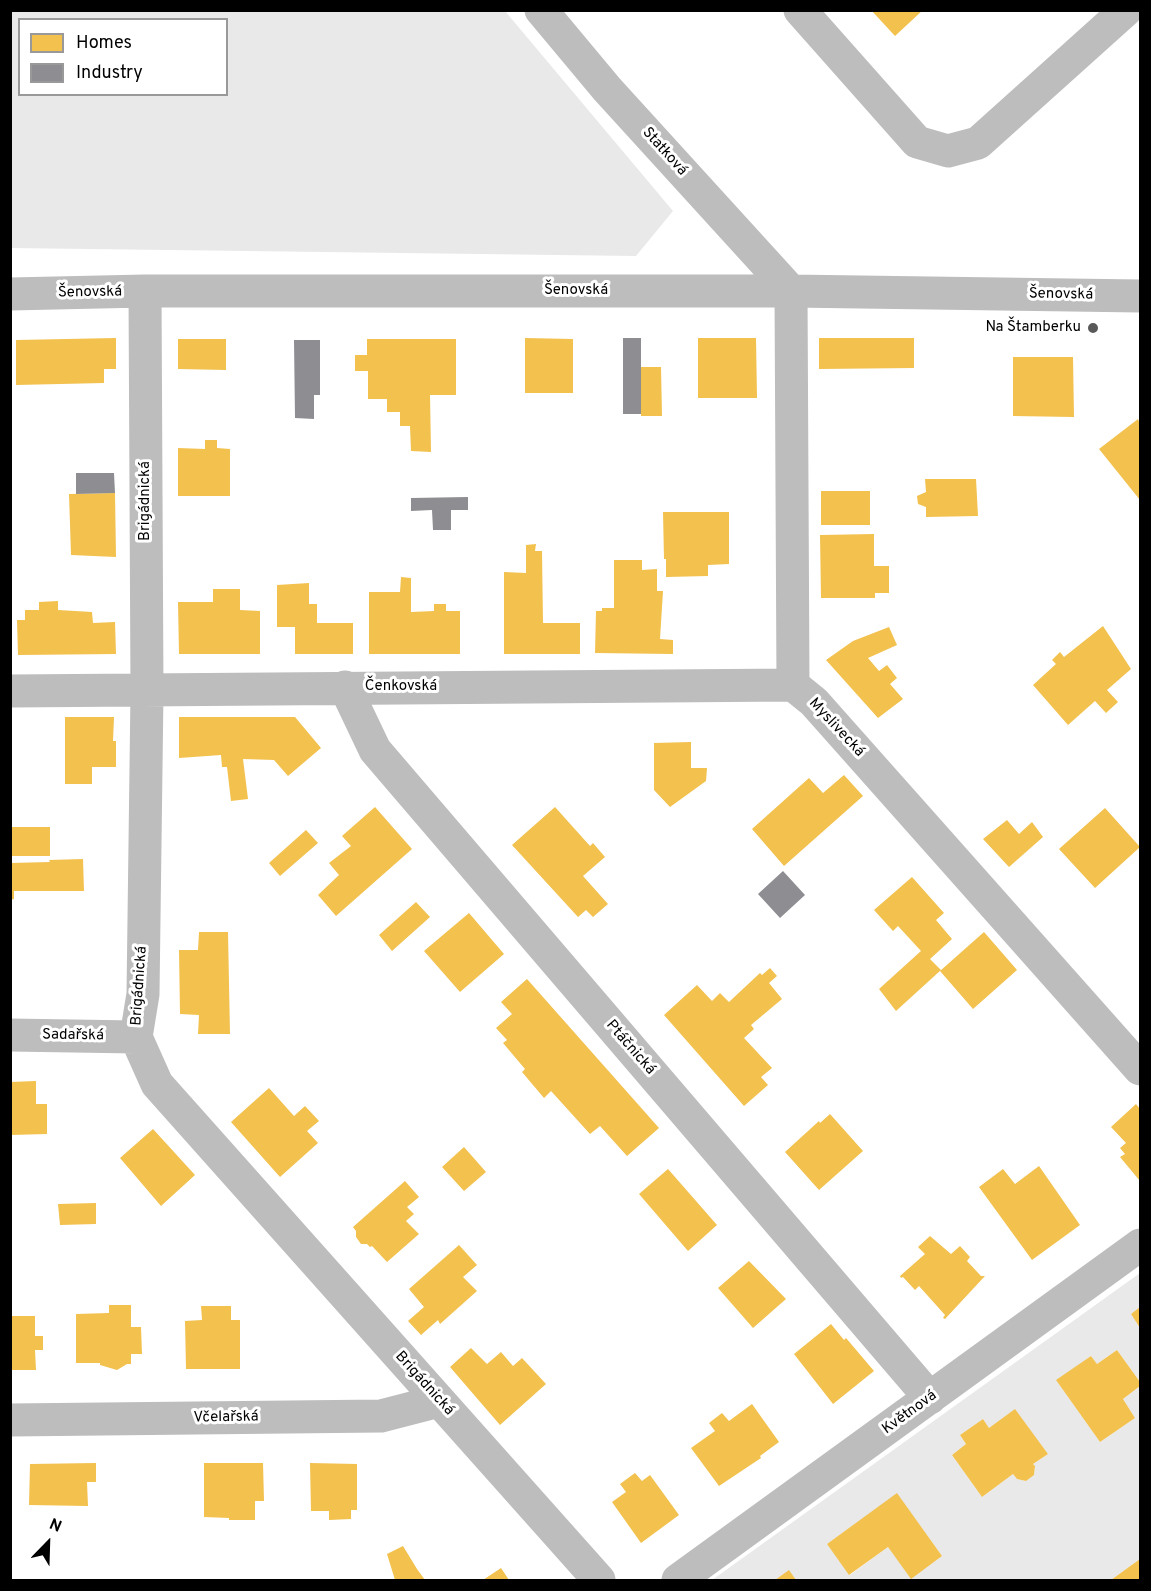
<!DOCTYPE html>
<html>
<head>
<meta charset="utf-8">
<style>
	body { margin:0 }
	#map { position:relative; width:1151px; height:1591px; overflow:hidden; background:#fff; font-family:Overpass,sans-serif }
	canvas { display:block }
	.frame { position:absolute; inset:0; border:12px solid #000; pointer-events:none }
	.legend { position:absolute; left:18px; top:18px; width:210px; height:78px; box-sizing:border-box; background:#fff; border:2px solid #999; margin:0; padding:8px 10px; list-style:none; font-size:18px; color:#000 }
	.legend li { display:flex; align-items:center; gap:12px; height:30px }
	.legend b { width:30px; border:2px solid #999 }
	.north { position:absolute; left:18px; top:1513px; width:60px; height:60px; -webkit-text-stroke:4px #fff; paint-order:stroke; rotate:23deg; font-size:16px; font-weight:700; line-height:24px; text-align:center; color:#000 }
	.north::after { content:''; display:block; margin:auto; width:21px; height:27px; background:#000; clip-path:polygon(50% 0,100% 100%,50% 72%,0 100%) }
</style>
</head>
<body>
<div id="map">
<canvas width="1151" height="1591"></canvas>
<div class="frame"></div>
<ul class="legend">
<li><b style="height:16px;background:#f2c14e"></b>Homes</li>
<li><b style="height:16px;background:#8d8d92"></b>Industry</li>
</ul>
<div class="north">N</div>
</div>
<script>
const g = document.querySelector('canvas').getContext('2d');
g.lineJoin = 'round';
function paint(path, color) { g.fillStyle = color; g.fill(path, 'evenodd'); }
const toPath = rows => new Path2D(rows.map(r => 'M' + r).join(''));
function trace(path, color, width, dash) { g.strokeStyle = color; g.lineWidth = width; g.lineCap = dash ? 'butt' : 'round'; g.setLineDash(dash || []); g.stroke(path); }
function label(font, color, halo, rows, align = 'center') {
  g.font = font + ' Overpass,sans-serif'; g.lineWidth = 6; g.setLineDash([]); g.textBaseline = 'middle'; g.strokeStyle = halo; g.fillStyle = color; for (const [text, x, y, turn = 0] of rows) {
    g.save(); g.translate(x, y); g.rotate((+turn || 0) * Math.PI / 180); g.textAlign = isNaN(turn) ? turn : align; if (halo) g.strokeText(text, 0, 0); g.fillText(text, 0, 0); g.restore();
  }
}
const green = toPath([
	[11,10,505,11,673,211,636,256,11,248],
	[20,20,226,20,226,94,20,94],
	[1140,1273,1140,1307,1131,1314,1140,1328,1140,1382,1117,1350,1097,1364,1091,1356,1057,1381,1100,1442,1135,1418,1123,1399,1140,1386,1140,1559,1111,1580,796,1580,789,1571,775,1580,712,1580],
	[1015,1410,1048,1454,1033,1464,1035,1466,1034,1475,1026,1481,1017,1479,1013,1474,982,1497,952,1455,966,1444,960,1435,983,1419,989,1428],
	[897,1494,942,1556,911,1578,888,1547,850,1575,827,1544]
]);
const homes = toPath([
	[871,10,923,10,895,36],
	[116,338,116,369,104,369,104,383,16,385,16,340],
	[525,338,573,339,573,393,525,393],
	[698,338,756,338,757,398,698,398],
	[819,338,914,338,914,368,819,369],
	[178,339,226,339,226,370,178,369],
	[367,339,456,339,456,395,430,395,431,452,411,451,410,426,400,426,400,412,387,412,387,399,368,399,368,371,355,371,355,355,367,355],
	[1013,357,1073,357,1074,417,1013,416],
	[641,367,661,367,662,416,641,416],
	[1138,419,1140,424,1140,500,1099,449],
	[205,440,217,440,217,448,230,449,230,496,178,496,178,448,205,449],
	[925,479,976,479,978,516,926,517,926,507,918,504,917,496,926,492],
	[821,491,870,491,870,525,821,525],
	[115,493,116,557,71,555,69,494],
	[663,512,729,512,729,564,708,565,708,576,666,577,666,559,664,559],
	[874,534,874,566,889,566,889,593,875,593,875,598,821,598,820,535],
	[536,544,535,551,542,551,543,623,580,623,580,654,504,654,504,572,526,573,526,545],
	[614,560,642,560,642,570,657,569,657,591,663,591,660,639,673,640,673,654,595,653,596,611,602,611,602,608,614,608],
	[401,577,411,578,411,612,434,611,434,604,446,604,446,611,460,611,460,654,369,654,369,592,400,592],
	[309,583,309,604,317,604,317,623,353,623,353,654,295,654,295,627,277,627,277,585],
	[213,589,240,589,240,610,260,611,260,654,179,654,178,602,213,602],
	[58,601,58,610,92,612,93,623,115,622,116,654,18,655,17,620,25,620,25,610,39,610,39,602],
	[1103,626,1131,669,1107,690,1118,702,1106,713,1095,701,1068,725,1033,685,1056,664,1052,660,1060,652,1064,657],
	[889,627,897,645,868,658,879,671,887,665,897,678,890,684,903,699,878,718,826,660,853,641],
	[65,717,114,717,113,741,116,741,116,767,92,767,92,784,65,784],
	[179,717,295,717,321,748,288,776,274,760,243,759,248,799,231,801,227,767,222,767,221,755,179,758],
	[691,742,691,768,707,768,706,781,670,807,654,790,654,743],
	[844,775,863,796,784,866,752,829,809,778,823,793],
	[375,807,412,849,336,916,318,895,339,875,329,863,351,846,342,836],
	[555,807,590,846,593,843,605,857,583,876,608,904,593,917,586,910,578,917,512,845],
	[1105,808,1140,847,1095,888,1059,849],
	[1007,820,1019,834,1032,822,1043,837,1009,867,983,839],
	[10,827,50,827,50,856,10,856],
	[306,830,318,843,280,876,269,863],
	[83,859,84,891,14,891,14,899,10,900,10,863,50,862,49,860],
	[912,877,944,913,936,920,952,939,930,959,941,970,896,1011,879,989,921,951,898,926,893,931,874,910],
	[416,902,430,917,392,951,379,935],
	[469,913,504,954,460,992,424,951],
	[199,932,228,932,230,1034,198,1034,199,1015,180,1014,179,950,198,950],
	[984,932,1017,970,973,1009,940,971],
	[770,968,777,976,769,983,782,999,751,1025,754,1029,744,1038,772,1068,761,1077,768,1085,744,1106,664,1015,697,985,712,1001,720,993,729,1002,760,973,762,975],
	[527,979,659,1128,627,1156,600,1126,590,1134,551,1091,544,1098,522,1072,525,1069,503,1043,507,1040,496,1028,512,1014,501,1002],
	[36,1081,36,1104,47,1104,47,1134,10,1135,10,1082],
	[269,1088,294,1116,305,1106,319,1121,307,1131,318,1143,280,1177,231,1122],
	[1136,1104,1140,1109,1140,1181,1120,1157,1125,1154,1120,1148,1126,1143,1111,1127],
	[830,1114,863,1151,819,1190,785,1152,819,1121,820,1123],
	[153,1129,195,1175,161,1206,120,1158],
	[464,1147,486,1172,464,1191,442,1167],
	[1039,1166,1080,1225,1032,1260,979,1187,1003,1169,1015,1184],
	[668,1169,717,1225,688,1251,639,1194],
	[405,1181,419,1197,407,1207,414,1214,406,1221,419,1234,387,1262,372,1246,370,1247,367,1244,361,1244,356,1237,356,1231,353,1227],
	[96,1203,96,1224,60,1225,58,1204],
	[930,1236,951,1254,960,1246,970,1257,967,1261,981,1276,985,1276,945,1319,943,1318,945,1315,919,1286,915,1290,903,1277,901,1278,900,1276,925,1254,918,1247],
	[459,1245,477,1265,463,1277,477,1291,440,1324,438,1320,421,1335,408,1321,424,1307,409,1289],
	[749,1261,786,1299,753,1328,718,1288],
	[109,1305,131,1305,131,1327,141,1327,142,1354,131,1354,131,1364,127,1364,117,1370,100,1365,100,1363,76,1363,76,1314,109,1313],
	[201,1306,231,1306,231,1320,240,1320,240,1369,186,1369,185,1321,202,1320],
	[1140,1307,1140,1328,1131,1314],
	[10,1316,35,1316,35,1336,43,1336,43,1350,35,1350,36,1370,10,1370],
	[831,1324,844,1340,846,1338,874,1371,833,1404,794,1354],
	[471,1348,487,1364,501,1352,513,1366,522,1358,546,1384,500,1425,450,1367],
	[1117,1350,1140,1382,1140,1386,1123,1399,1135,1418,1100,1442,1056,1380,1091,1356,1097,1364],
	[752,1404,779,1442,760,1456,761,1458,719,1486,691,1448,715,1431,709,1423,722,1413,729,1421],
	[1015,1409,1048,1454,1033,1464,1035,1466,1034,1475,1026,1481,1017,1479,1013,1474,982,1497,952,1455,966,1444,960,1435,983,1419,989,1428],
	[96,1463,96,1482,87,1482,88,1506,29,1505,30,1464],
	[204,1463,263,1463,264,1501,255,1501,255,1520,229,1520,229,1518,204,1517],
	[310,1463,357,1464,357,1510,351,1510,351,1519,329,1520,329,1511,311,1511],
	[635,1473,642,1481,650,1475,679,1515,641,1543,612,1502,626,1492,620,1484],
	[897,1493,942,1556,911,1579,888,1547,849,1575,827,1544],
	[403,1546,417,1569,425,1580,395,1580,387,1554],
	[1140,1559,1140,1580,1111,1580],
	[501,1568,509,1580,483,1580],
	[789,1570,796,1580,775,1580]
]);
const industry = toPath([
	[623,338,641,338,641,414,623,414],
	[294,340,320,340,320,395,314,395,314,419,295,418],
	[76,473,114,473,115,493,76,494],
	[468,497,468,510,451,510,451,530,433,530,432,510,411,511,411,498],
	[783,871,805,895,780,918,758,894]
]);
const minor = toPath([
	[541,10,607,89,791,291],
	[800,10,917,142,948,151,978,143,1126,10],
	[145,291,147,692,143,994,136,1037,157,1084,599,1580],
	[791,291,793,685,814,702,1140,1069],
	[10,294,145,291,791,291,1140,296],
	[345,687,375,750,930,1398],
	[10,691,793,685],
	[10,1035,136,1037],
	[10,1420,381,1416,439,1401],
	[678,1580,1140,1245]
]);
const markers = [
	[1093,328,6,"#595959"]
];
const streetNames = [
	["Statková",664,152,48],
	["Šenovská",576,291],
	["Šenovská",90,293,-1],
	["Šenovská",1061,295,1],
	["Brigádnická",146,501,-90],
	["Čenkovská",401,687],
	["Myslivecká",836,728,47],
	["Brigádnická",140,986,-86],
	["Sadařská",73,1036,1],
	["Ptáčnická",630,1048,49],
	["Brigádnická",424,1384,48],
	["Květnová",910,1413,-36],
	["Včelařská",226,1418,-1]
];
const poiNames = [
	["Na Štamberku",1081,328]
];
paint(green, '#e9e9e9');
paint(homes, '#f2c14e');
paint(industry, '#8d8d92');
trace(minor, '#bdbdbd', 33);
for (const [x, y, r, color] of markers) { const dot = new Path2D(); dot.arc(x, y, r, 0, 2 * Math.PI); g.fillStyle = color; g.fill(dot); trace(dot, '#fff', 2); }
label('15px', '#000', '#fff', streetNames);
label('15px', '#000', '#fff', poiNames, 'right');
</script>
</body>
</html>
